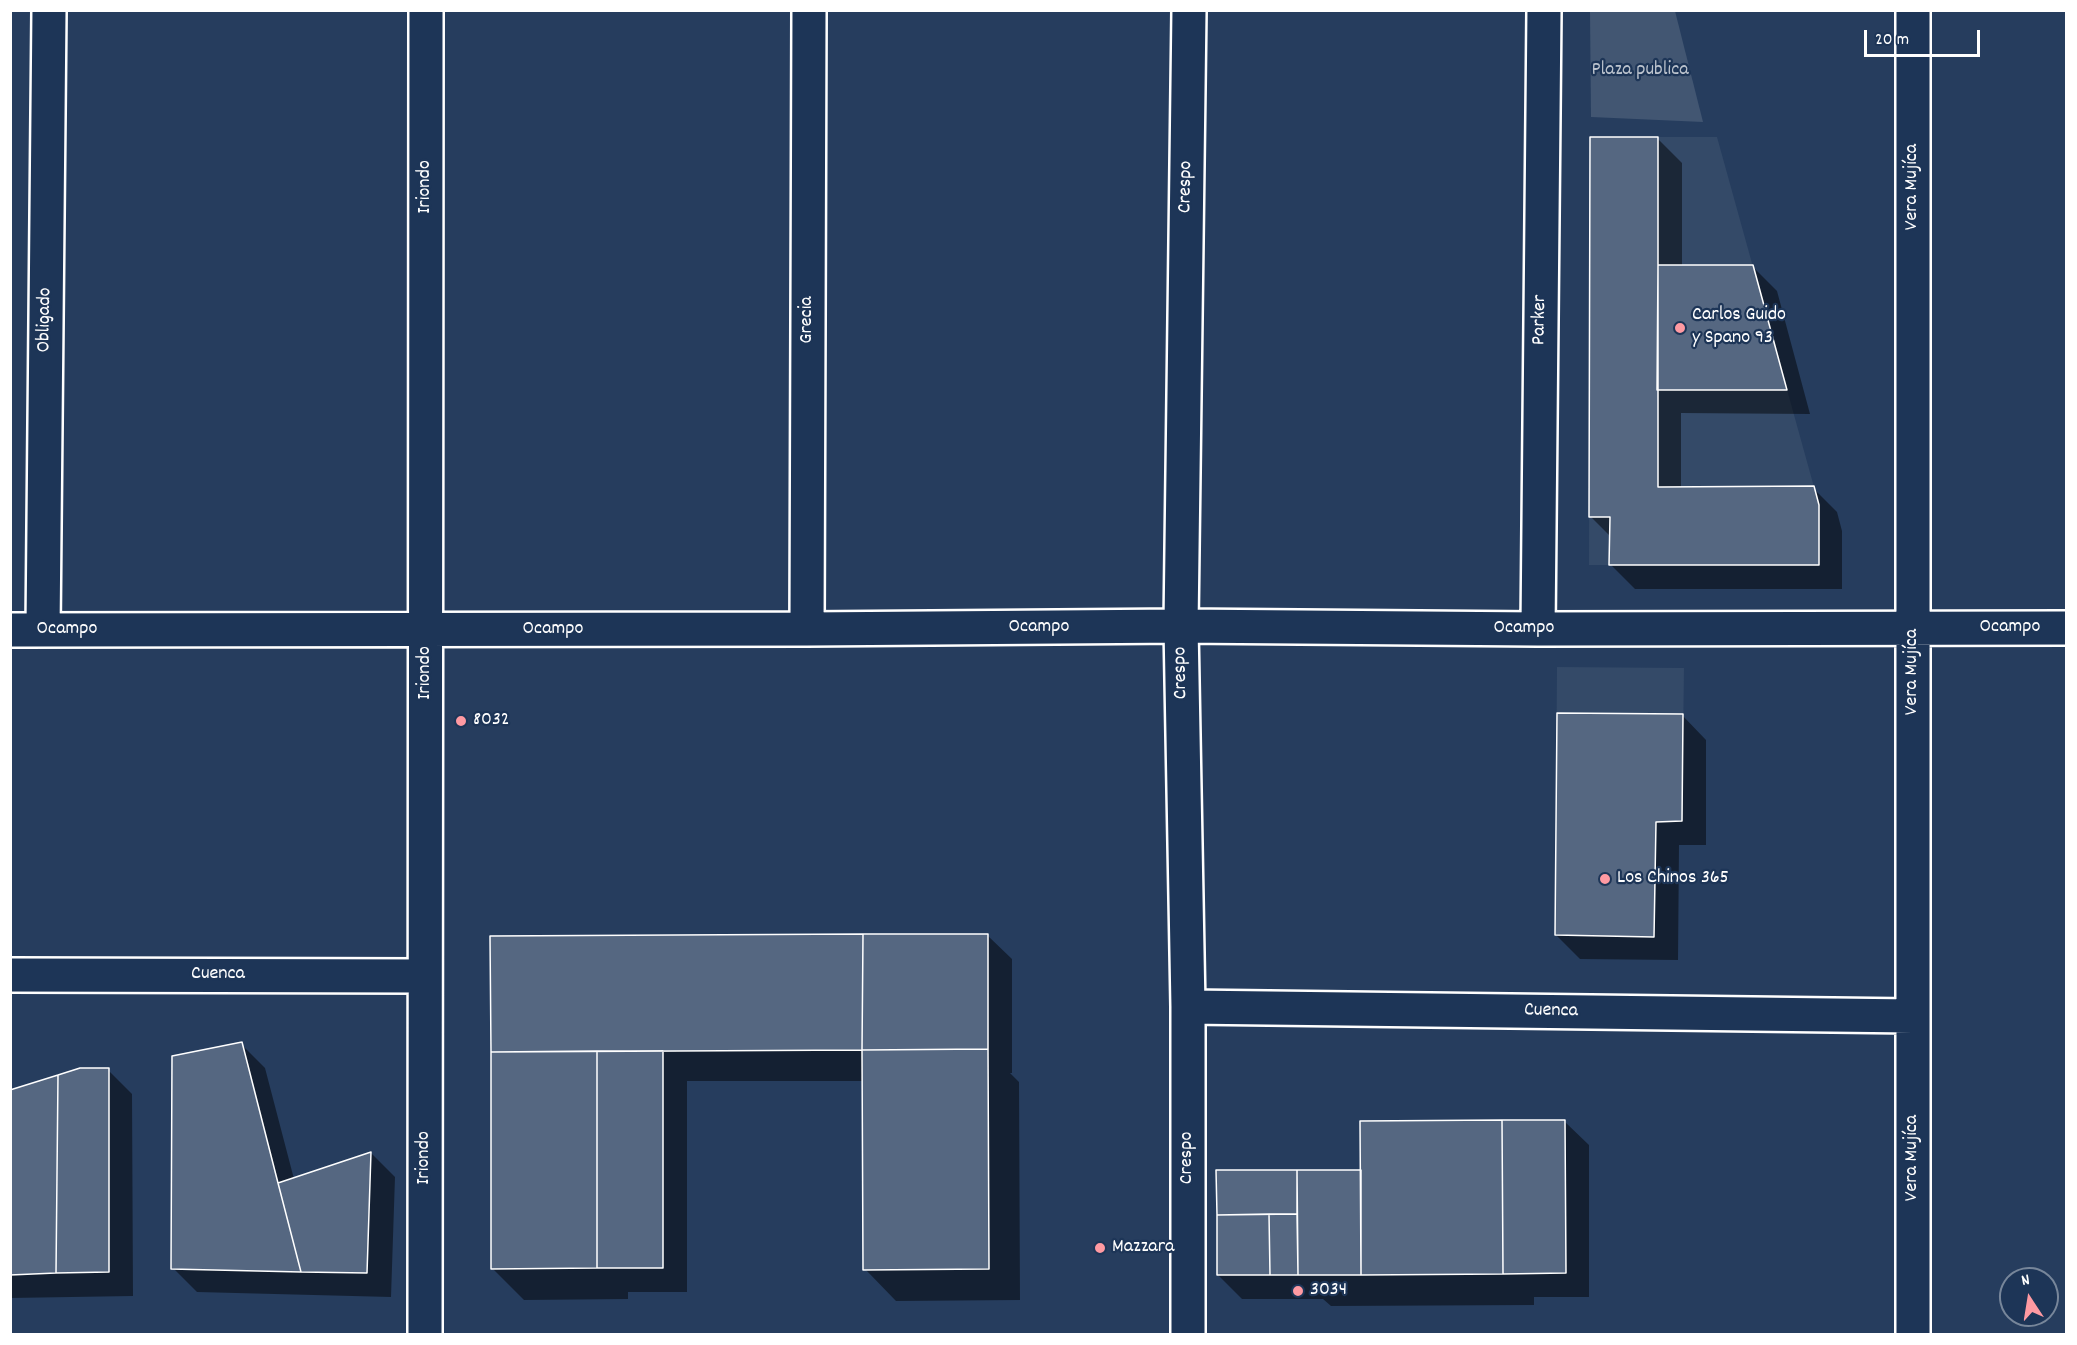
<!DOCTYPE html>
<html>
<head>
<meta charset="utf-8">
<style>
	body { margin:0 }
	#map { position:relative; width:2077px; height:1345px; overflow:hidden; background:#263d5e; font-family:Dekko,sans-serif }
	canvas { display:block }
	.frame { position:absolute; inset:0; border:12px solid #fff; pointer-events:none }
	.north { position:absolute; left:1999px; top:1267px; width:60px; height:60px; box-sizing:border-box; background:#1d3557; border:2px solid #77869a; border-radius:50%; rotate:348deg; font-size:16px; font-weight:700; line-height:24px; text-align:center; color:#fff }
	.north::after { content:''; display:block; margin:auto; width:21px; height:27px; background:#ff9aa2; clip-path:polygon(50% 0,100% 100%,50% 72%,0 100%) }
	.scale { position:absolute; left:1864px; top:30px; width:116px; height:27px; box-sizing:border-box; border:3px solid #fff; border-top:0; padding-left:8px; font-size:18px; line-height:21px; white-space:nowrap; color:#fff; -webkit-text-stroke:4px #1d3557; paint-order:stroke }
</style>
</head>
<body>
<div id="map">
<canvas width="2077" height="1345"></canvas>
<div class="frame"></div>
<div class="north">N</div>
<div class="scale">20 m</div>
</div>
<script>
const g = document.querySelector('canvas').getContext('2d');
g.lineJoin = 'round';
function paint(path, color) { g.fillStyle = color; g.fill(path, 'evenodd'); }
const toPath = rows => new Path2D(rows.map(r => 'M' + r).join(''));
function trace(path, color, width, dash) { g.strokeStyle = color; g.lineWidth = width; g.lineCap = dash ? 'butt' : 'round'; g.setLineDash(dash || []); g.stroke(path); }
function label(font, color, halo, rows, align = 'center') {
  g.font = font + ' Dekko,sans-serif'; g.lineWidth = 4.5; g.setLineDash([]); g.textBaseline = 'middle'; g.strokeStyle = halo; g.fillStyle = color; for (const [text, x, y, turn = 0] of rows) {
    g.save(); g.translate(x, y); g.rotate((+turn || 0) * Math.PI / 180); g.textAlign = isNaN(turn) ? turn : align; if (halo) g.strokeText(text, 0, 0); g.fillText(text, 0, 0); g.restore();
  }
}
const built = toPath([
	[1590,137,1717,137,1819,505,1819,565,1589,565],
	[1557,667,1684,668,1682,821,1656,822,1654,937,1555,935]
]);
const green = toPath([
	[1590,11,1675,11,1703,122,1591,117]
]);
const shadow = toPath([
	[1658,139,1682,163,1682,267,1752,266,1777,291,1810,414,1681,413,1681,488,1813,488,1837,512,1842,531,1842,589,1635,589,1611,565,1611,537,1591,517],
	[1682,715,1706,740,1706,845,1679,845,1678,960,1580,959,1556,935],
	[987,935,1012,959,1012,1073,1010,1073,1019,1082,1020,1300,896,1301,865,1269,864,1081,687,1081,687,1292,628,1292,628,1299,524,1300,493,1269,492,938],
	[241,1044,265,1068,294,1179,371,1153,395,1177,391,1297,197,1292,173,1268],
	[108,1070,132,1094,133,1296,10,1298,10,1092],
	[1564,1121,1589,1145,1589,1297,1534,1297,1534,1305,1331,1306,1323,1299,1242,1299,1218,1275,1217,1172,1362,1171]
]);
const building = toPath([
	[1590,137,1658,137,1658,487,1814,486,1819,505,1819,565,1609,565,1610,517,1589,517,1590,137],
	[1658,265,1753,265,1787,390,1657,390,1658,265],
	[1557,713,1683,714,1682,821,1656,822,1654,937,1555,935,1557,713],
	[863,934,988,934,988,1049,862,1050,863,934],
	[863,934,862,1050,491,1052,490,936,863,934],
	[242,1042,278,1183,301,1272,171,1269,172,1056,242,1042],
	[988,1049,989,1269,863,1270,862,1050,988,1049],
	[597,1051,663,1051,663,1268,597,1268,597,1051],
	[597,1051,597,1268,491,1269,491,1052,597,1051],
	[80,1068,109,1068,109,1272,56,1273,58,1075,80,1068],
	[58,1075,56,1273,10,1275,10,1090,58,1075],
	[1502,1120,1565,1120,1566,1273,1503,1274,1502,1120],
	[1502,1120,1503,1274,1361,1275,1360,1121,1502,1120],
	[371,1152,367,1273,301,1272,278,1183,371,1152],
	[1216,1170,1297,1170,1297,1214,1217,1215,1216,1170],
	[1297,1170,1361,1170,1361,1275,1298,1275,1297,1170],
	[1269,1214,1297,1214,1298,1275,1270,1275,1269,1214],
	[1269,1214,1270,1275,1217,1275,1217,1215,1269,1214]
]);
const minor = toPath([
	[807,629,809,10],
	[1538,629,1544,10],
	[10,630,807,629,1181,626,1538,629,2066,628],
	[43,630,49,10],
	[10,975,425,976],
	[1188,1007,1913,1016],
	[425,1334,426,10],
	[1188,1334,1188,1007,1181,626,1189,10],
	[1913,1334,1913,10]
]);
const markers = [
	[1680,328,6,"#ff9aa2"],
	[461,721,6,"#ff9aa2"],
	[1605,879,6,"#ff9aa2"],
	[1100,1248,6,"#ff9aa2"],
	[1298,1291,6,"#ff9aa2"]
];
const parkNames = [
	["Plaza publica",1640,71]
];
const streetNames = [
	["Iriondo",426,187,-90],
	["Crespo",1187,187,-89],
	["Vera Mujíca",1913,187,-90],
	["Obligado",46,320,-89],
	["Grecia",808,320,-90],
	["Parker",1541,320,-89],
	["Ocampo",1039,628],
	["Ocampo",2010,628],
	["Ocampo",1524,629],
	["Ocampo",67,630],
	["Ocampo",553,630],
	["Vera Mujíca",1913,672,-90],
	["Iriondo",426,673,-90],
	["Crespo",1182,673,-91],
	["Cuenca",218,975],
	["Cuenca",1551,1012,1],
	["Iriondo",425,1158,-90],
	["Crespo",1188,1158,-90],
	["Vera Mujíca",1913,1158,-90]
];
const poiNames = [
	["Carlos Guido",1692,316],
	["y Spano 93",1692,339],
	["8032",473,721],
	["Los Chinos 365",1617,879],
	["Mazzara",1112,1248],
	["3034",1310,1291]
];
paint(built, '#344a68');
paint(green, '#425672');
paint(shadow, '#0007');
paint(building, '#556781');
trace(building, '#fff', 1.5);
trace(minor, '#fff', 38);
trace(minor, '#1d3557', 33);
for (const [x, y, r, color] of markers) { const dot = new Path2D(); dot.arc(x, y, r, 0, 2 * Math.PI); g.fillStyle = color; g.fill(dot); trace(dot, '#1d3557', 2); }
label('20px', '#bdc4ce', '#1d3557', parkNames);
label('20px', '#fff', '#1d3557', streetNames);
label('20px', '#fff', '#1d3557', poiNames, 'left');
</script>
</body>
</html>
